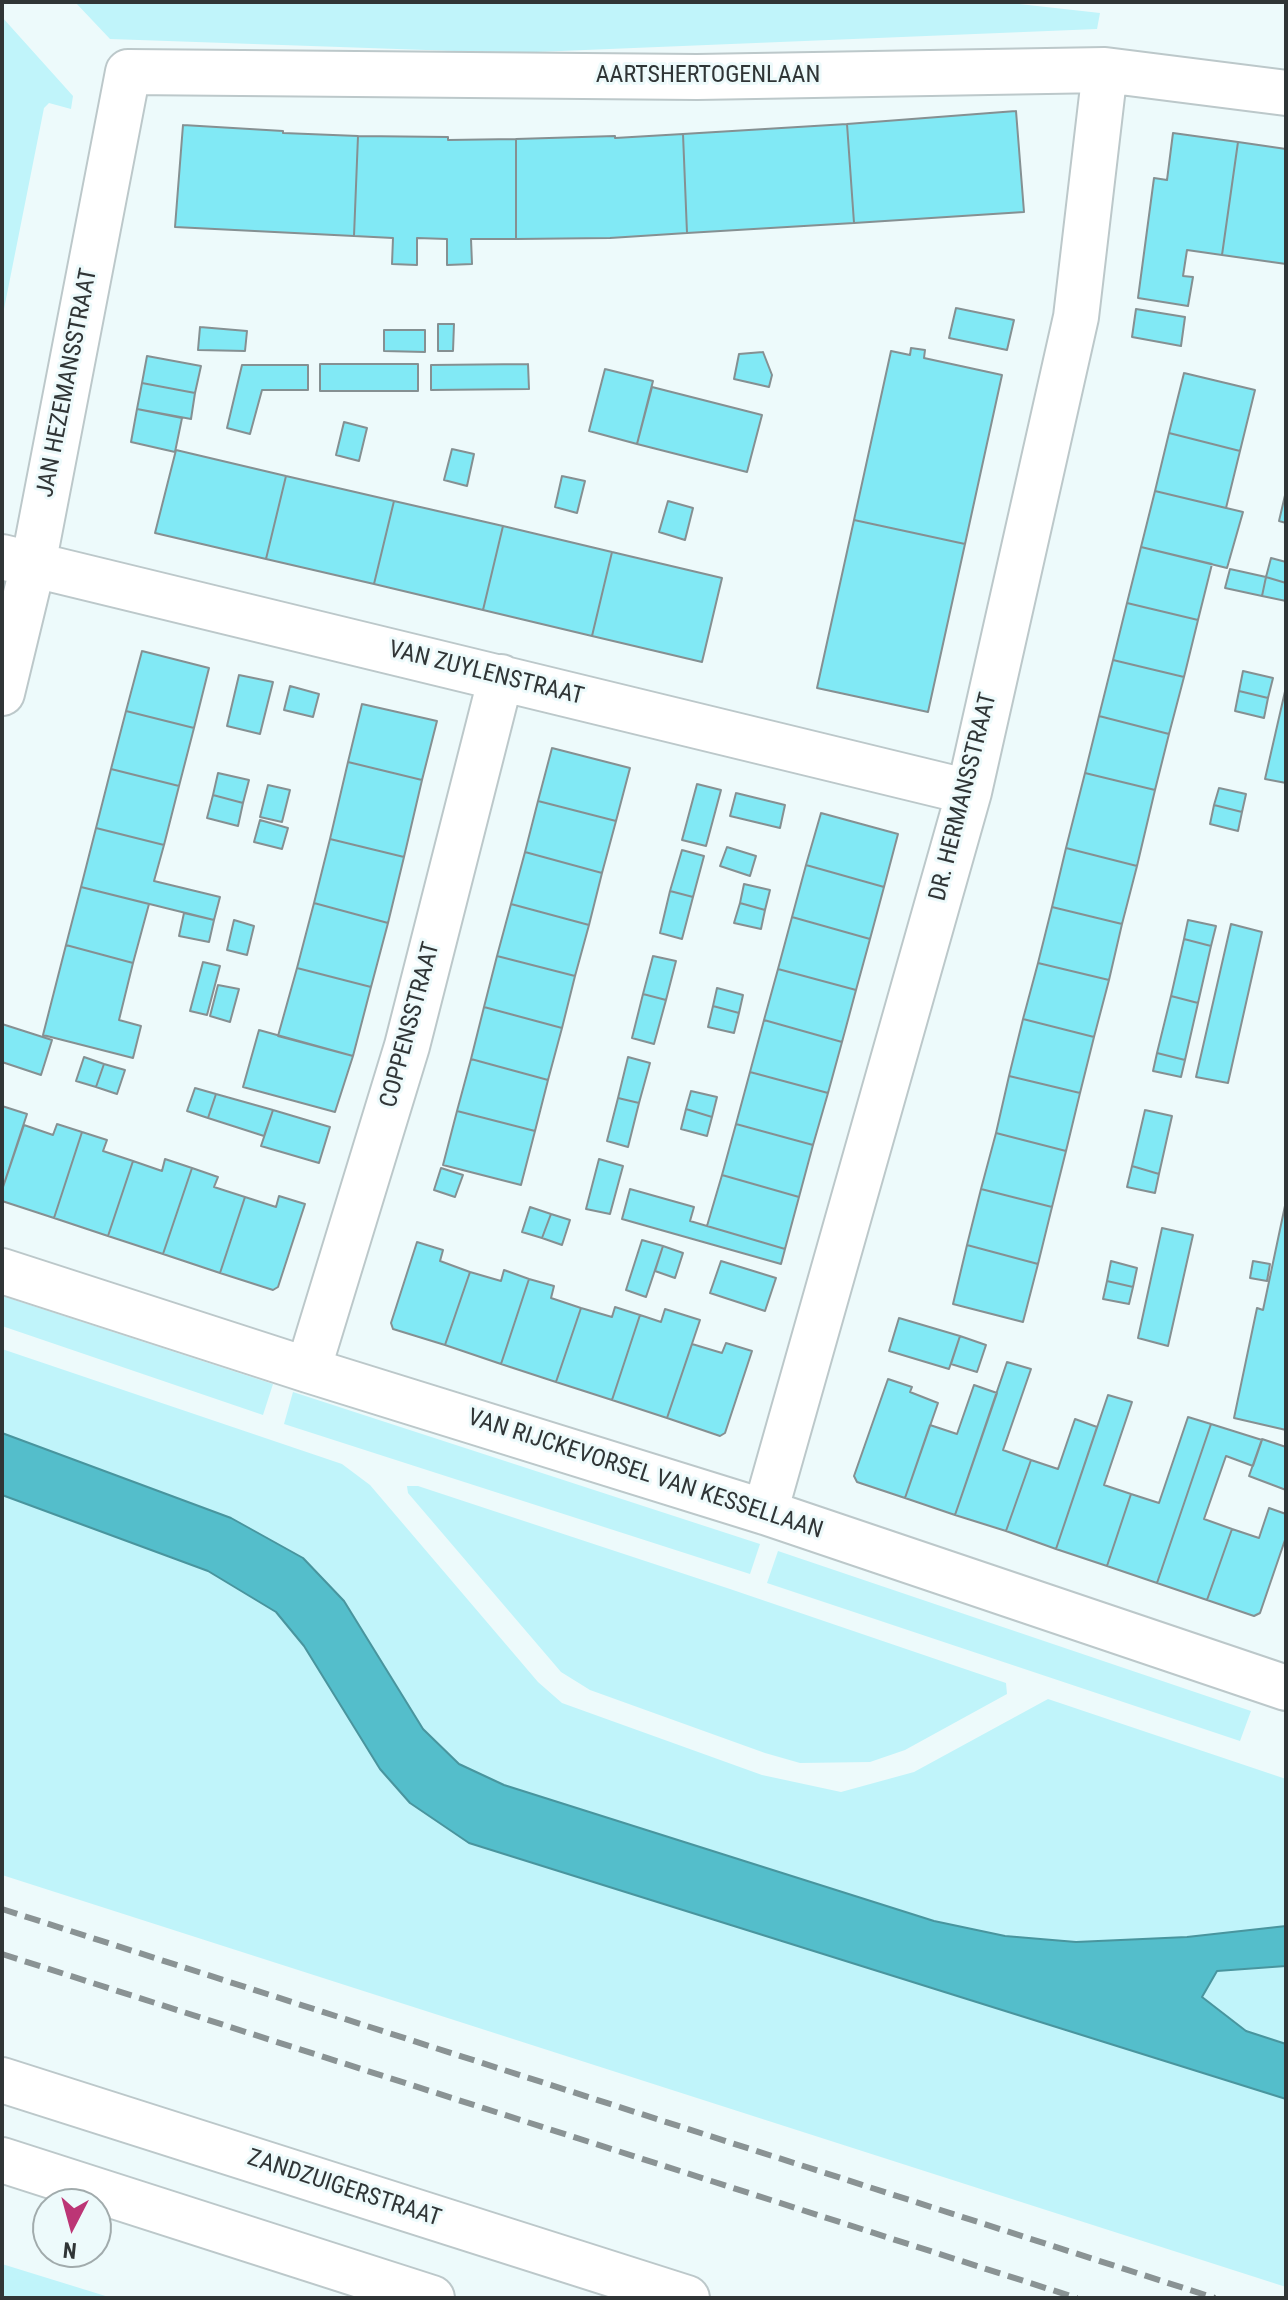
<!DOCTYPE html>
<html>
<head>
<meta charset="utf-8">
<style>
	body { margin:0 }
	#map { position:relative; width:1288px; height:2300px; overflow:hidden; background:#edfafb; font-family:"Roboto Condensed",sans-serif }
	canvas { display:block }
	.frame { position:absolute; inset:0; border:4px solid #303536; pointer-events:none }
	.north { position:absolute; left:32px; top:2188px; width:80px; height:80px; box-sizing:border-box; background:#edfafb; border:2px solid #a1abac; border-radius:50%; rotate:186deg; font-size:22px; font-weight:700; line-height:32px; text-align:center; color:#303536 }
	.north::after { content:''; display:block; margin:auto; width:28px; height:36px; background:#bc3575; clip-path:polygon(50% 0,100% 100%,50% 72%,0 100%) }
</style>
</head>
<body>
<div id="map">
<canvas width="1288" height="2300"></canvas>
<div class="frame"></div>
<div class="north">N</div>
</div>
<script>
const g = document.querySelector('canvas').getContext('2d');
g.lineJoin = 'round';
function paint(path, color) { g.fillStyle = color; g.fill(path, 'evenodd'); }
const toPath = rows => new Path2D(rows.map(r => 'M' + r).join(''));
function trace(path, color, width, dash) { g.strokeStyle = color; g.lineWidth = width; g.lineCap = dash ? 'butt' : 'round'; g.setLineDash(dash || []); g.stroke(path); }
function label(font, color, halo, rows, align = 'center') {
  g.font = font + ' "Roboto Condensed",sans-serif'; g.lineWidth = 6; g.setLineDash([]); g.textBaseline = 'middle'; g.strokeStyle = halo; g.fillStyle = color; for (const [text, x, y, turn = 0] of rows) {
    g.save(); g.translate(x, y); g.rotate((+turn || 0) * Math.PI / 180); g.textAlign = isNaN(turn) ? turn : align; if (halo) g.strokeText(text, 0, 0); g.fillText(text, 0, 0); g.restore();
  }
}
const green = toPath([
	[75,2,1001,2,1100,13,1097,29,512,53,110,39],
	[2,17,73,96,71,109,49,103,44,108,2,319],
	[2,1296,273,1384,263,1415,2,1326],
	[2,1349,342,1464,370,1485,538,1682,562,1703,762,1775,841,1792,914,1772,1048,1699,1286,1779,1286,1926,1187,1937,1076,1942,1005,1936,934,1921,504,1785,459,1764,423,1729,344,1601,231,1518,2,1433],
	[293,1392,760,1544,750,1574,284,1424],
	[407,1486,418,1486,730,1589,1006,1683,1007,1694,905,1750,870,1762,800,1763,765,1753,590,1690,561,1672,408,1493],
	[2,1495,208,1571,276,1612,469,1843,1286,2099,1286,2287,2,1875],
	[778,1551,1251,1711,1240,1741,767,1583],
	[1271,1965,1286,1966,1286,2044,1246,2031,1202,1997,1217,1971],
	[2,2264,112,2298,2,2298]
]);
const water = toPath([
	[2,1433,231,1518,303,1558,344,1601,423,1729,459,1764,504,1785,934,1921,1005,1936,1076,1942,1187,1937,1286,1926,1286,1966,1217,1971,1202,1997,1246,2031,1286,2044,1286,2099,469,1843,410,1803,380,1769,304,1646,276,1612,208,1571,2,1495,2,1433]
]);
const building = toPath([
	[1016,111,1024,212,854,223,847,124,1016,111],
	[847,124,854,223,687,233,683,134,847,124],
	[183,125,283,131,283,133,358,136,354,236,175,227,183,125],
	[1173,133,1238,142,1222,255,1187,250,1183,276,1193,277,1188,306,1138,298,1154,178,1167,180,1173,133],
	[683,134,687,233,610,238,516,239,516,139,615,136,615,138,683,134],
	[358,136,448,137,448,140,516,139,516,239,471,239,472,264,447,265,447,239,417,238,417,265,392,264,393,238,354,236,358,136],
	[1238,142,1286,149,1286,264,1222,255,1238,142],
	[956,308,1014,320,1007,350,949,338,956,308],
	[1136,309,1185,317,1181,346,1132,337,1136,309],
	[438,324,454,324,453,351,438,351,438,324],
	[200,327,247,331,245,351,198,350,200,327],
	[384,330,425,330,425,352,384,351,384,330],
	[911,348,925,350,924,358,1002,375,965,544,854,520,891,351,910,355,911,348],
	[763,352,772,375,769,387,734,379,739,354,763,352],
	[147,356,201,366,195,393,142,383,147,356],
	[320,364,418,364,418,391,320,391,320,364],
	[528,364,529,389,431,390,431,365,528,364],
	[242,365,308,365,308,390,262,390,250,434,227,428,242,365],
	[605,369,653,381,637,444,589,431,605,369],
	[1184,373,1255,390,1240,451,1169,433,1184,373],
	[142,383,195,393,191,419,137,409,142,383],
	[652,387,762,415,747,472,637,444,652,387],
	[137,409,182,418,175,452,131,442,137,409],
	[344,422,367,428,359,461,336,455,344,422],
	[1169,433,1240,451,1226,508,1155,491,1169,433],
	[452,449,474,454,467,486,444,480,452,449],
	[176,450,286,476,266,559,155,533,176,450],
	[286,476,394,501,374,584,266,559,286,476],
	[562,476,585,481,577,513,555,507,562,476],
	[1155,491,1243,512,1227,568,1141,547,1155,491],
	[1286,491,1286,523,1279,521,1286,491],
	[394,501,503,526,483,610,374,584,394,501],
	[668,501,693,508,685,540,659,532,668,501],
	[854,520,965,544,928,712,817,688,854,520],
	[503,526,612,552,592,636,483,610,503,526],
	[1141,547,1212,564,1198,620,1127,603,1141,547],
	[612,552,722,578,702,662,592,636,612,552],
	[1271,558,1286,562,1286,583,1266,577,1271,558],
	[1230,569,1266,577,1262,596,1225,588,1230,569],
	[1266,577,1286,583,1286,601,1262,596,1266,577],
	[1127,603,1198,620,1184,677,1113,660,1127,603],
	[142,651,209,668,194,728,126,711,142,651],
	[1113,660,1184,677,1169,734,1099,716,1113,660],
	[1243,671,1273,678,1268,698,1239,691,1243,671],
	[239,675,273,682,260,734,227,726,239,675],
	[290,686,319,694,313,717,284,710,290,686],
	[1286,687,1286,783,1265,779,1286,687],
	[1239,691,1268,698,1264,718,1235,711,1239,691],
	[362,704,437,721,422,780,348,762,362,704],
	[126,711,194,728,179,786,111,769,126,711],
	[1099,716,1169,734,1155,790,1085,773,1099,716],
	[552,748,630,768,616,821,538,801,552,748],
	[348,762,422,780,404,857,330,839,348,762],
	[111,769,179,786,164,845,96,828,111,769],
	[218,773,249,780,243,803,213,795,218,773],
	[1085,773,1155,790,1137,866,1066,848,1085,773],
	[697,784,721,790,706,846,682,840,697,784],
	[268,785,290,790,282,822,260,817,268,785],
	[1219,788,1246,794,1242,812,1214,805,1219,788],
	[736,793,785,805,780,828,730,816,736,793],
	[213,795,243,803,238,826,207,818,213,795],
	[538,801,616,821,602,873,525,852,538,801],
	[1214,805,1242,812,1238,831,1210,824,1214,805],
	[821,813,898,834,884,887,806,865,821,813],
	[260,820,288,828,282,849,254,842,260,820],
	[96,828,164,845,154,881,220,897,214,920,81,887,96,828],
	[330,839,404,857,388,923,314,903,330,839],
	[727,847,756,856,750,876,720,866,727,847],
	[1066,848,1137,866,1122,924,1052,907,1066,848],
	[682,850,704,856,693,897,670,891,682,850],
	[525,852,602,873,589,925,511,904,525,852],
	[806,865,884,887,870,939,792,917,806,865],
	[744,884,770,890,765,910,740,903,744,884],
	[81,887,149,904,133,963,66,945,81,887],
	[670,891,693,897,682,939,660,933,670,891],
	[314,903,388,923,371,987,297,968,314,903],
	[740,903,765,910,761,929,734,923,740,903],
	[511,904,589,925,575,976,497,956,511,904],
	[1052,907,1122,924,1109,980,1038,963,1052,907],
	[184,913,214,920,209,942,179,936,184,913],
	[792,917,870,939,856,990,778,969,792,917],
	[234,920,254,926,247,955,227,950,234,920],
	[1188,920,1216,926,1211,946,1184,939,1188,920],
	[1231,924,1262,932,1228,1083,1196,1077,1231,924],
	[1184,939,1211,946,1198,1003,1171,996,1184,939],
	[66,945,133,963,119,1020,141,1026,133,1058,43,1035,66,945],
	[497,956,575,976,562,1028,484,1007,497,956],
	[653,956,676,961,666,1000,643,994,653,956],
	[203,962,220,966,207,1015,190,1011,203,962],
	[1038,963,1109,980,1094,1037,1023,1019,1038,963],
	[297,968,371,987,353,1056,278,1036,297,968],
	[778,969,856,990,842,1042,764,1020,778,969],
	[218,985,239,989,230,1022,210,1016,218,985],
	[717,988,743,995,739,1013,713,1006,717,988],
	[643,994,666,1000,654,1044,632,1038,643,994],
	[1171,996,1198,1003,1185,1060,1157,1053,1171,996],
	[713,1006,739,1013,734,1033,708,1027,713,1006],
	[484,1007,562,1028,548,1080,471,1059,484,1007],
	[1023,1019,1094,1037,1080,1093,1009,1076,1023,1019],
	[764,1020,842,1042,828,1093,750,1072,764,1020],
	[2,1024,52,1040,41,1075,2,1062,2,1024],
	[259,1030,353,1056,335,1112,243,1087,259,1030],
	[1157,1053,1185,1060,1181,1077,1153,1071,1157,1053],
	[84,1057,104,1064,96,1087,76,1081,84,1057],
	[628,1057,650,1063,639,1103,618,1098,628,1057],
	[471,1059,548,1080,535,1131,457,1111,471,1059],
	[104,1064,125,1070,117,1094,96,1087,104,1064],
	[750,1072,828,1093,813,1145,736,1124,750,1072],
	[1009,1076,1080,1093,1066,1151,996,1133,1009,1076],
	[195,1088,216,1094,208,1118,187,1111,195,1088],
	[691,1091,717,1097,712,1117,686,1109,691,1091],
	[216,1094,273,1110,264,1136,208,1118,216,1094],
	[618,1098,639,1103,628,1147,607,1141,618,1098],
	[2,1106,27,1114,2,1190,2,1106],
	[686,1109,712,1117,707,1136,681,1129,686,1109],
	[273,1110,330,1127,319,1163,261,1146,273,1110],
	[1145,1110,1172,1116,1159,1174,1132,1166,1145,1110],
	[457,1111,535,1131,521,1185,443,1165,457,1111],
	[57,1124,82,1132,54,1218,2,1201,2,1190,24,1125,53,1135,57,1124],
	[736,1124,813,1145,799,1197,722,1175,736,1124],
	[82,1132,107,1140,103,1151,133,1161,108,1236,54,1218,82,1132],
	[996,1133,1066,1151,1052,1207,981,1189,996,1133],
	[165,1159,192,1168,163,1254,108,1236,133,1161,162,1171,165,1159],
	[599,1159,623,1166,610,1214,586,1209,599,1159],
	[1132,1166,1159,1174,1155,1193,1127,1187,1132,1166],
	[192,1168,218,1177,214,1187,245,1197,220,1273,163,1254,192,1168],
	[441,1168,463,1175,455,1197,434,1190,441,1168],
	[722,1175,799,1197,785,1249,707,1226,722,1175],
	[630,1189,694,1207,690,1221,785,1249,781,1264,622,1219,630,1189],
	[981,1189,1052,1207,1038,1264,967,1245,981,1189],
	[279,1196,305,1204,278,1287,273,1290,220,1273,245,1197,276,1207,279,1196],
	[1286,1201,1286,1430,1234,1418,1257,1308,1263,1310,1286,1201],
	[530,1207,551,1214,542,1238,522,1232,530,1207],
	[551,1214,570,1220,562,1245,542,1238,551,1214],
	[1162,1228,1193,1235,1168,1346,1138,1338,1162,1228],
	[642,1240,663,1246,646,1297,626,1290,642,1240],
	[417,1242,443,1250,440,1261,470,1272,445,1345,393,1329,391,1323,417,1242],
	[967,1245,1038,1264,1023,1322,953,1304,967,1245],
	[663,1246,683,1253,675,1278,655,1271,663,1246],
	[721,1261,776,1278,765,1311,710,1293,721,1261],
	[1111,1261,1137,1268,1133,1287,1107,1281,1111,1261],
	[1253,1261,1270,1264,1267,1281,1250,1278,1253,1261],
	[504,1270,529,1279,501,1364,445,1345,470,1272,501,1281,504,1270],
	[529,1279,554,1286,551,1298,581,1308,556,1382,501,1364,529,1279],
	[1107,1281,1133,1287,1129,1304,1103,1299,1107,1281],
	[615,1307,640,1315,612,1400,556,1382,581,1308,612,1317,615,1307],
	[665,1309,700,1320,667,1418,612,1400,640,1315,661,1322,665,1309],
	[899,1318,960,1336,949,1369,889,1351,899,1318],
	[960,1336,986,1345,977,1372,951,1364,960,1336],
	[726,1343,752,1351,725,1433,720,1436,667,1418,692,1344,722,1353,726,1343],
	[1007,1362,1031,1369,1003,1450,1031,1460,1006,1531,955,1515,1007,1362],
	[888,1379,912,1387,910,1392,938,1403,905,1498,857,1482,854,1476,888,1379],
	[974,1385,997,1393,955,1515,905,1498,930,1425,957,1434,974,1385],
	[1108,1395,1132,1402,1104,1485,1131,1494,1107,1566,1056,1549,1108,1395],
	[1188,1417,1211,1424,1157,1583,1107,1566,1131,1494,1159,1503,1188,1417],
	[1075,1419,1097,1427,1056,1549,1006,1531,1031,1460,1058,1469,1075,1419],
	[1211,1424,1262,1440,1253,1466,1226,1456,1204,1519,1232,1529,1207,1600,1157,1583,1211,1424],
	[1262,1439,1286,1447,1286,1490,1249,1476,1262,1439],
	[1269,1508,1286,1514,1286,1537,1260,1613,1254,1616,1207,1600,1232,1529,1259,1538,1269,1508]
]);
const street = toPath([
	[2,557,969,792],
	[2,693,33,565,128,72,697,77,1105,70,1286,93],
	[2,1271,308,1370,765,1512,1286,1688],
	[308,1370,407,1046,501,677],
	[765,1512,969,792,1076,317,1105,70]
]);
const secondary = toPath([
	[2,2080,687,2298],
	[2,2160,432,2298]
]);
const rail = toPath([
	[2,1909,1215,2298],
	[2,1954,1077,2298]
]);
const streetNames = [
	["AARTSHERTOGENLAAN",708,76],
	["JAN HEZEMANSSTRAAT",68,383,-79],
	["VAN ZUYLENSTRAAT",486,674,14],
	["DR. HERMANSSTRAAT",964,797,-76],
	["COPPENSSTRAAT",411,1025,-75],
	["VAN RIJCKEVORSEL VAN KESSELLAAN",645,1475,18],
	["ZANDZUIGERSTRAAT",344,2189,18]
];
paint(green, '#c0f4fa');
paint(water, '#54becb');
trace(water, '#49959e', 2);
paint(building, '#81e9f5');
trace(building, '#859092', 2);
trace(street, '#bcc8ca', 48);
trace(secondary, '#bcc8ca', 48);
trace(street, '#fff', 44);
trace(secondary, '#fff', 44);
trace(rail, '#8a9394', 6, [16, 8]);
label('24px', '#303536', '#edfafb', streetNames);
</script>
</body>
</html>
